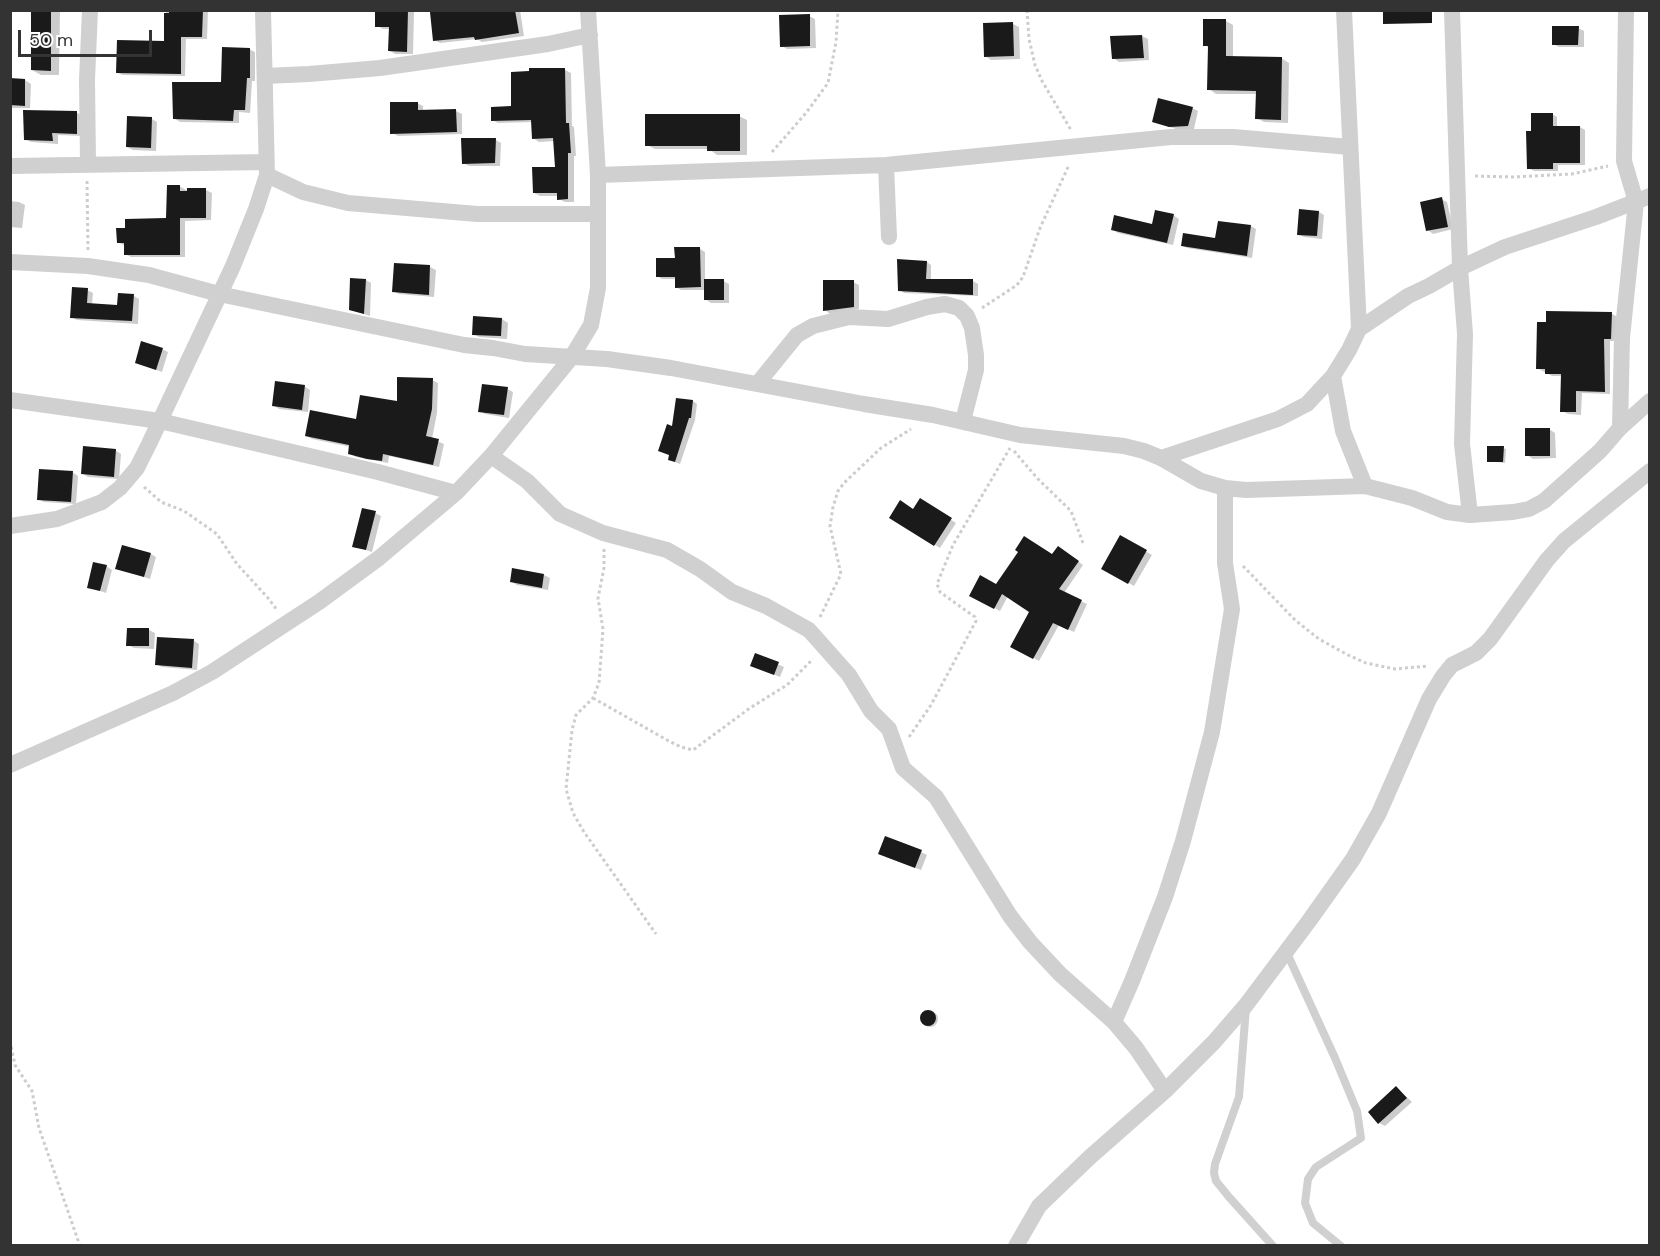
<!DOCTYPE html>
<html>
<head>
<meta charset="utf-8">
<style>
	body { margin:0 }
	#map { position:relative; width:1660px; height:1256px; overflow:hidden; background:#fff; font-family:"DM Sans",sans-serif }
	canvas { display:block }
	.frame { position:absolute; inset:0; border:12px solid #333; pointer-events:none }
	.scale { position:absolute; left:18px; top:30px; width:134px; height:27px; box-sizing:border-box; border:3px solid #333; border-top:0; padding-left:8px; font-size:18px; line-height:21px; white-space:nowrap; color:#333; -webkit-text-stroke:4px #fff; paint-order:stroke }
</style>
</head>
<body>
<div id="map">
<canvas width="1660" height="1256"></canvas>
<div class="frame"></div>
<div class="scale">50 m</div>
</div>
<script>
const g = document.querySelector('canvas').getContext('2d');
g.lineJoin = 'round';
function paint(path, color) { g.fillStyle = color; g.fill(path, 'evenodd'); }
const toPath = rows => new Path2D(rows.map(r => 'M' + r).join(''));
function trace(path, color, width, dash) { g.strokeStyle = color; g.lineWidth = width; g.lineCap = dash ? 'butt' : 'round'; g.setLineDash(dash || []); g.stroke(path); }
const shadow = toPath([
	[33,10,60,10,59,75,41,75,32,70],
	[166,10,208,10,207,39,186,39,185,76,123,75,118,73,166,42],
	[377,10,414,12,413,54,395,54,390,51,390,29,383,29,377,26],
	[431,10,520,10,524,36,482,42,477,39,440,43,434,40],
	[809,16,815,19,816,48,787,49,782,46],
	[1226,21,1233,25,1233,57,1281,58,1289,63,1288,123,1264,122,1257,118,1257,94,1216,94,1209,89,1209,48,1205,45],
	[1013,24,1019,27,1020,59,991,60,985,56],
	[1578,28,1584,31,1584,47,1559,47,1553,44],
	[1142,36,1148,39,1149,60,1119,62,1113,58],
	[249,49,255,52,255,81,252,81,250,113,239,112,239,123,180,122,174,118,223,83],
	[565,70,571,73,572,126,574,127,576,156,574,156,574,202,565,202,559,199,559,196,540,196,534,193,557,168,555,141,539,142,533,138,532,122,498,123,492,120,513,108],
	[10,80,25,80,31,84,30,108,10,108],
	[417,103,423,106,423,111,456,111,462,114,462,134,398,136,392,133],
	[1192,108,1198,111,1194,129,1176,129,1154,122],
	[76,112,82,116,82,136,58,135,58,144,31,142,26,139],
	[1552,114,1557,117,1557,127,1580,127,1585,130,1585,165,1558,165,1558,171,1534,171,1528,168,1532,132],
	[739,116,747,120,747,155,717,155,709,149,655,149,647,145],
	[152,119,157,122,156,151,133,150,127,147],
	[496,140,501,143,500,166,469,166,463,163],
	[179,186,188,191,206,190,212,193,211,220,185,221,185,257,131,257,125,254,125,246,118,242,126,229,168,219],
	[1441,199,1447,202,1453,229,1433,234,1428,230],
	[10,201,19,202,25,205,22,228,10,227],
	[1319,212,1324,215,1322,239,1304,237,1298,234],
	[1173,215,1179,219,1173,245,1118,233,1112,229,1153,225],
	[1219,222,1251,226,1256,229,1252,258,1187,248,1182,245,1217,240],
	[700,249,705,252,705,281,723,281,729,284,729,303,711,303,705,299,705,290,681,290,676,287,676,279,662,279,657,276,676,260],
	[927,262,931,265,931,281,973,281,978,284,978,296,904,293,900,290],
	[395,264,430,267,436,270,434,297,399,294,393,291],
	[366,280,371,283,370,316,350,309],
	[853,282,859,285,859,309,830,314,825,310],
	[87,290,93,293,92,304,119,307,134,296,139,299,138,324,77,320,71,317],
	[1548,312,1612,314,1618,317,1617,341,1610,341,1610,394,1582,393,1581,415,1568,414,1562,411,1562,376,1552,376,1537,368,1547,324],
	[474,318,502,319,508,323,507,339,479,337,473,334],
	[162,349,168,352,162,372,137,363],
	[432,380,438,383,437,413,432,439,444,444,439,467,389,456,388,463,356,457,350,453,351,447,312,439,306,436,357,421,398,403],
	[304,386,310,390,308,412,279,409,273,405],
	[507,389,513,392,509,418,485,414,480,411],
	[677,399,693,401,697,404,695,420,680,464,670,460],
	[1549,429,1555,433,1556,458,1533,459,1527,455],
	[1503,448,1506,449,1505,463,1488,461],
	[115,450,121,454,119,479,88,477,82,473],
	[72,472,78,476,76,504,44,502,38,499],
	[921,500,956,523,940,548,891,517,914,510],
	[375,513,381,516,372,552,354,546],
	[1121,537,1152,555,1134,586,1103,568],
	[1064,551,1083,565,1064,593,1087,604,1074,632,1059,625,1039,661,1012,646,1031,612,1008,596,1000,611,971,595,997,586],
	[151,554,156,557,150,579,117,568],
	[106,566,112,570,106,593,89,587],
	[514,570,544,575,550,578,548,590,517,585,511,581],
	[128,629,149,630,155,633,154,649,134,648,128,645],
	[194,641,199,644,197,670,162,667,156,664],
	[756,655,784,667,780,677,757,668],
	[921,852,927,855,921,870,886,857],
	'922 1019a8 8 0 1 1 16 0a8 8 0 1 1-16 0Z',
	[1397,1088,1412,1102,1385,1126,1379,1123]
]);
const building = toPath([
	[31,10,51,10,51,71,31,70],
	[169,10,203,10,202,37,181,37,181,74,116,73,117,40,164,41,164,13,169,13],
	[375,10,408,10,407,52,388,51,389,27,375,27],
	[440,10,515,10,519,33,475,40,474,37,433,41,430,12],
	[1383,10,1432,10,1432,23,1383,24],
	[810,14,810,46,780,47,779,15],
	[1203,19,1226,19,1226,56,1282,57,1281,120,1255,119,1256,91,1207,90,1208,46,1203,46],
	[1013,22,1014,56,984,57,983,23],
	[1552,26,1579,26,1578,45,1552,45],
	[1142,35,1144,58,1112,59,1110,36],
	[222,47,250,48,250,78,247,78,245,110,234,110,233,121,173,119,172,82,221,82],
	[529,68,565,68,566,123,569,123,571,153,568,153,568,199,557,200,557,193,533,193,532,167,555,167,553,138,532,139,531,120,491,121,491,107,511,106,511,72,529,71],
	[10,78,25,79,25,106,10,105],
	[1158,98,1193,107,1188,126,1169,127,1152,122],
	[390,102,418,102,418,110,456,109,457,132,390,134],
	[23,110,77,111,77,134,52,133,53,141,24,140],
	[1531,113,1553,113,1553,126,1580,126,1580,163,1553,163,1553,169,1527,169,1526,131,1531,131],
	[645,114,740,114,740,151,707,151,707,146,645,146],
	[127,116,152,117,151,148,126,147],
	[461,138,496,138,495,163,462,164],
	[167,185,180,185,180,191,187,191,187,188,206,188,206,218,180,218,180,255,124,255,124,243,117,243,116,228,125,228,125,219,166,218],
	[1442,197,1448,227,1426,231,1420,202],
	[1299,209,1319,211,1317,236,1297,235],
	[1155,210,1174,214,1167,243,1111,230,1114,215,1152,224],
	[1218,221,1251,225,1247,256,1181,246,1183,233,1215,238],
	[674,247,700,247,701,287,675,288,675,277,656,277,656,258,675,258],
	[897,259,927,261,926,279,973,279,973,295,898,291],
	[394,263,430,265,429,295,392,292],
	[350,278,366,279,364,314,349,310],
	[704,279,724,279,724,300,704,300],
	[823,280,854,280,854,307,823,311],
	[72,287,88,288,87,303,117,305,118,293,134,294,132,321,70,318],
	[1546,311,1612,312,1611,339,1604,339,1605,392,1576,391,1576,412,1560,412,1561,374,1545,374,1545,369,1536,369,1537,322,1546,322],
	[473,316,502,318,501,336,472,335],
	[141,341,163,348,156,370,135,363],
	[397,377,433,378,432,409,426,436,439,439,433,465,383,454,382,461,367,459,348,454,349,445,305,436,310,410,356,419,360,395,397,401],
	[275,381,305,385,302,410,272,406],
	[482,384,508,387,504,415,478,412],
	[676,398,693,400,691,418,689,418,675,462,668,460,669,455,658,451,667,424,672,426],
	[1525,428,1550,428,1550,456,1525,456],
	[83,446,116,449,114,477,81,474],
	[1487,446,1504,446,1503,462,1487,462],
	[39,469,73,471,71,502,37,500],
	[920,498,952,518,934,546,889,518,900,500,913,509],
	[362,508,376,511,366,550,352,547],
	[1120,535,1147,550,1128,584,1101,569],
	[1024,536,1052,554,1058,546,1079,561,1059,589,1082,600,1068,630,1053,623,1033,659,1010,647,1029,612,1002,594,994,609,969,596,980,575,996,584,1018,552,1015,550],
	[122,545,151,553,144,577,115,569],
	[93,562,107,565,100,591,87,588],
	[512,568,544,574,542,588,510,582],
	[127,628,149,628,149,646,126,646],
	[157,637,194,639,192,668,155,665],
	[755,653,779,662,774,675,750,666],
	[885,836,922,850,915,868,878,854],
	'920 1018a8 8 0 1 1 16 0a8 8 0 1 1-16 0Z',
	[1396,1086,1407,1098,1378,1124,1368,1112]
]);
const path = toPath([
	[1027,10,1029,39,1035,65,1042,81,1071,130],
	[772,152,806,113,828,83,836,42,838,10],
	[1475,176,1513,177,1572,174,1608,166],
	[87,181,88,250],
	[982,308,1017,285,1023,277,1040,228,1069,165],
	[1014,451,1037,478,1071,511,1083,543],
	[144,487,161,502,184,511,217,534,237,564,268,598,277,610],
	[604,549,604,568,598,598,603,629,599,683,593,698,576,715,572,730,566,789,573,813,584,832,656,934],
	[1243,566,1295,620,1319,639,1348,655,1366,663,1395,669,1428,666],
	[820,617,841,574,830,526,833,507,838,491,844,483,881,448,911,429],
	[593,698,667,740,681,747,693,750,750,708,787,685,813,659],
	[909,737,931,705,976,621,975,617,940,592,937,584,953,545,1010,448],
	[10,1041,15,1065,32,1091,39,1128,80,1246]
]);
const lane = toPath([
	[1286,951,1335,1058,1357,1111,1361,1138,1316,1167,1308,1179,1305,1203,1313,1223,1341,1246],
	[1246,1008,1239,1097,1215,1164,1214,1173,1216,1181,1229,1197,1273,1246]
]);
const street = toPath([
	[1344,10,1359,329],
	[1452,10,1460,268,1465,334,1462,444,1470,515],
	[265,76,309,74,380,68,548,44,590,35],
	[88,164,87,80,90,10],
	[886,165,889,237],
	[10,166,266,162],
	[267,175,303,192,348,203,477,214,597,214],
	[598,175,886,165,1171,137,1233,137,1350,147],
	[10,262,88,266,149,275,219,294,464,345,493,348,525,354,607,359,671,368,864,404,933,415,1020,435,1124,446,1144,451,1161,458,1201,481,1225,488,1246,490,1365,486,1412,498,1447,512,1470,515,1513,512,1529,509,1544,501,1600,451,1620,428,1650,401],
	[1333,376,1343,431,1365,486],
	[758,383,797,335,813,326,849,317,888,319,927,307,945,304,959,308,967,316,972,328,976,355,976,370,963,421],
	[10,400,160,421,378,472,456,493],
	[1620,428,1622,338,1636,202,1624,161,1626,10],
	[491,456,527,481,560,514,603,533,667,550,700,569,732,592,766,606,809,630,849,675,871,711,889,729,903,768,936,797,1010,916,1030,942,1060,974,1114,1022,1136,1048,1165,1091],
	[1161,458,1278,419,1307,404,1333,376,1349,350,1359,329,1408,296,1429,286,1460,268,1505,247,1596,217,1650,196],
	[10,526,57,519,102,502,120,488,137,468,149,444,233,266,256,209,267,175,263,10],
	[10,765,173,693,212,672,319,602,379,558,456,493,491,456,571,358,591,325,598,288,598,175,588,10],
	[1114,1022,1132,981,1165,897,1183,841,1212,732,1232,609,1225,563,1225,488],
	[1016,1246,1039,1206,1090,1157,1165,1091,1214,1042,1246,1005,1309,921,1353,859,1379,813,1429,699,1443,676,1452,665,1476,653,1490,639,1547,560,1564,541,1650,471]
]);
paint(shadow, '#0003');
paint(building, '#1a1a1a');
trace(path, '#cdcdcd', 3, [3, 3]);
trace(lane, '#d0d0d0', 8);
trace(street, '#d0d0d0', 16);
</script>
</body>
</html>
